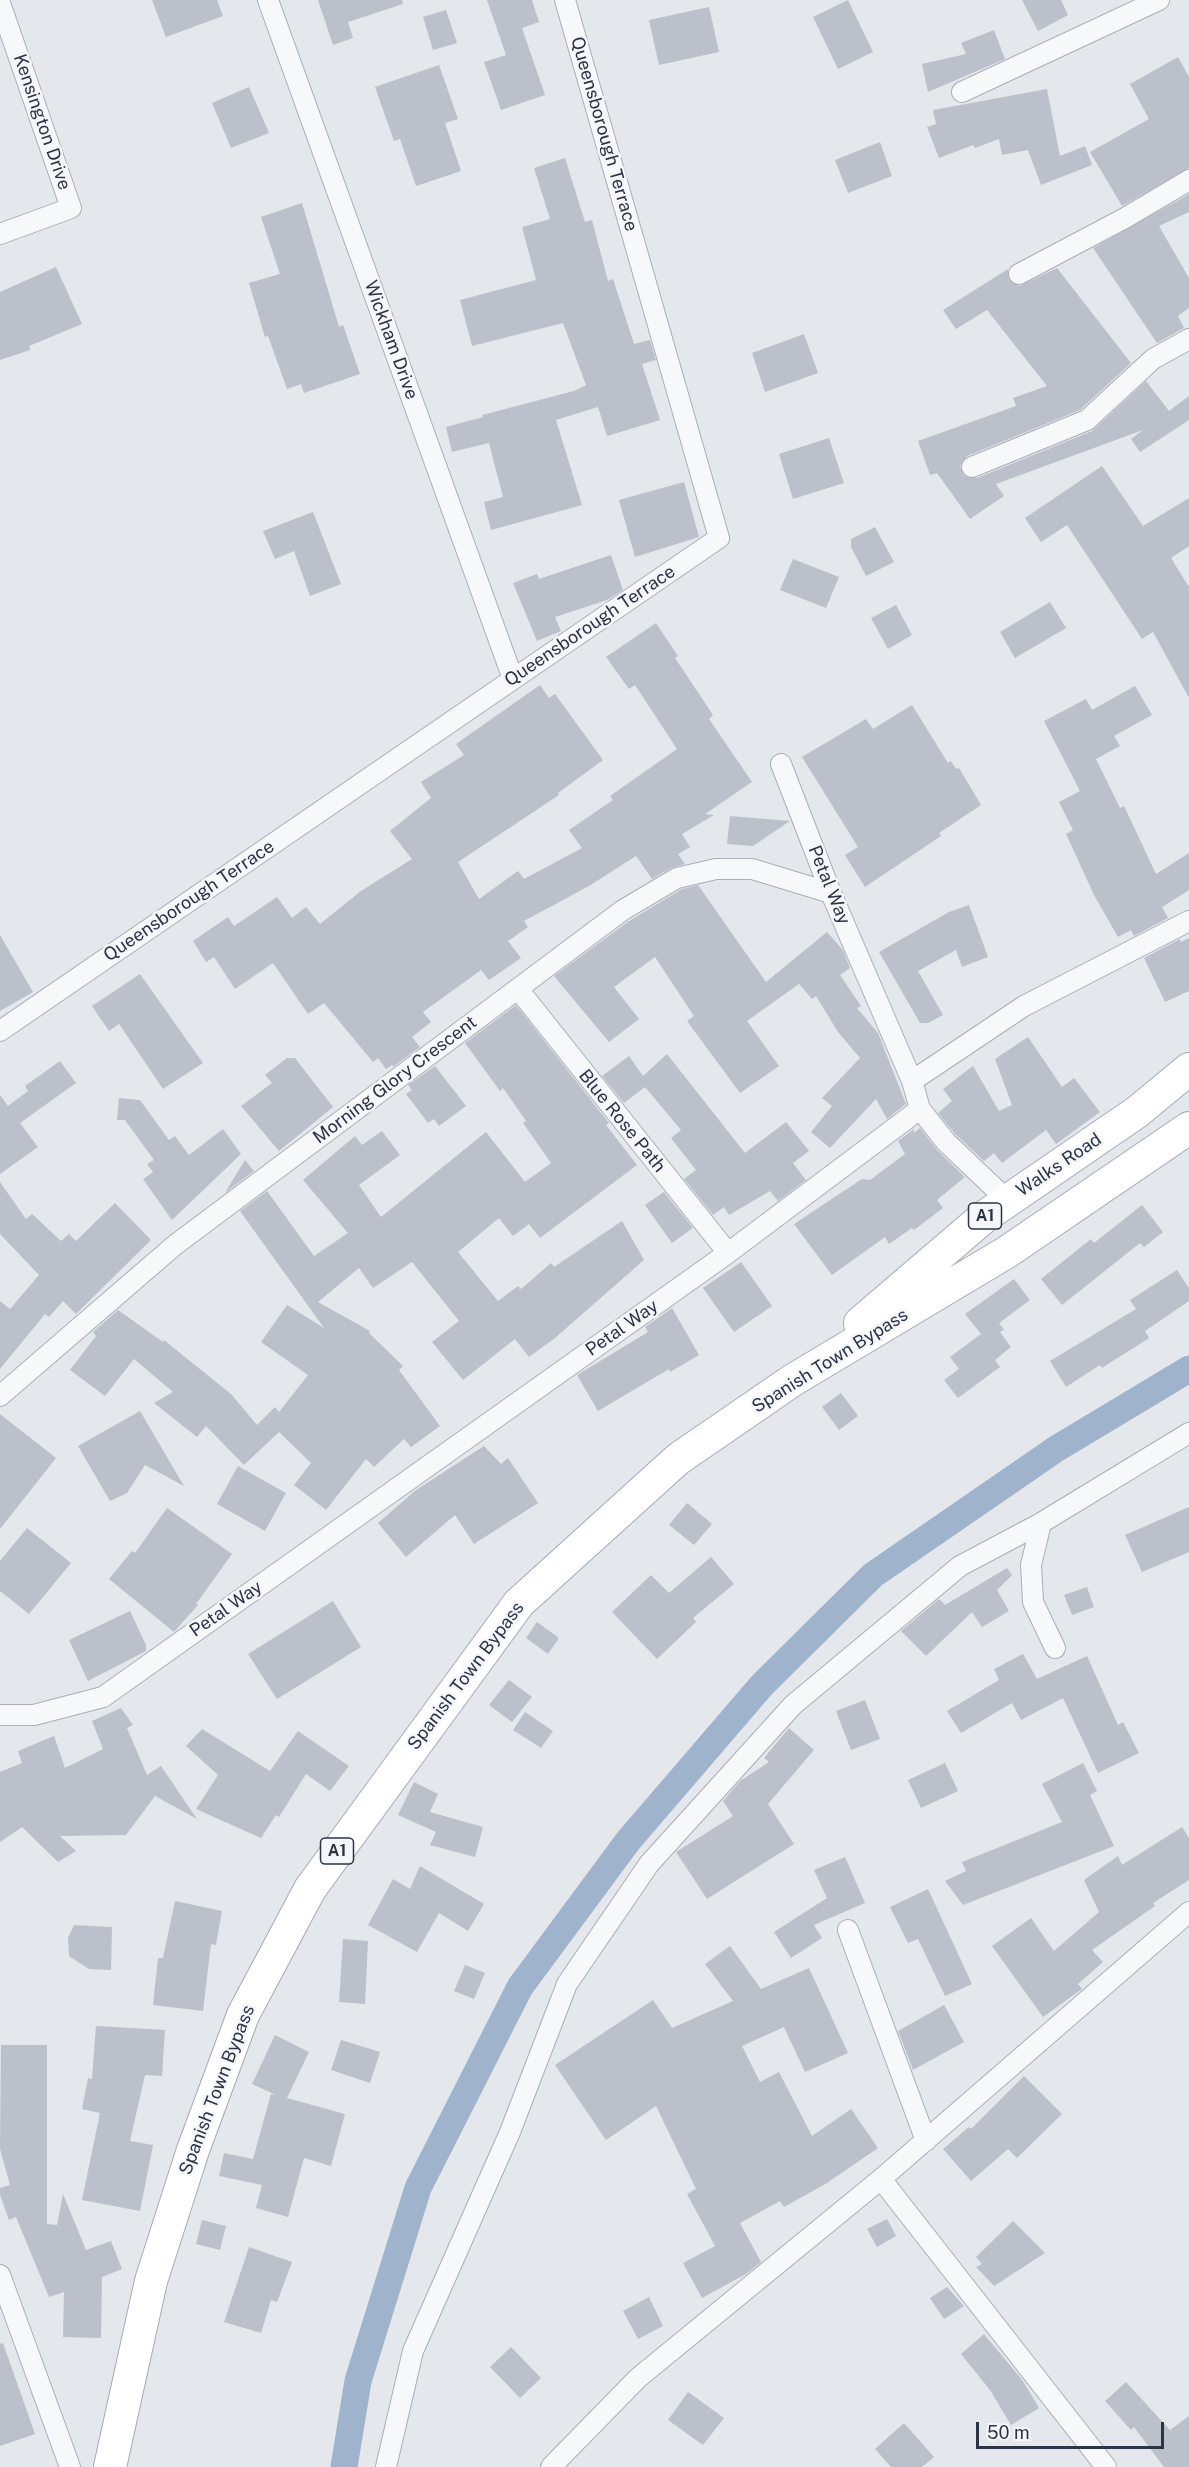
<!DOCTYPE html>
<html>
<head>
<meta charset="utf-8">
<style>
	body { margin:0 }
	#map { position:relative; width:1189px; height:2467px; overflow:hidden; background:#e4e7ec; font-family:"Public Sans",sans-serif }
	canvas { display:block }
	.scale { position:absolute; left:976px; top:2422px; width:188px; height:27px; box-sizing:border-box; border:3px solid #2b3445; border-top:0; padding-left:8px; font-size:18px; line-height:21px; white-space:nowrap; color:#2b3445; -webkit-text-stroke:4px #f4f6f9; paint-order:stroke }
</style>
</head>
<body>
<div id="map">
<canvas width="1189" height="2467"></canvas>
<div class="scale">50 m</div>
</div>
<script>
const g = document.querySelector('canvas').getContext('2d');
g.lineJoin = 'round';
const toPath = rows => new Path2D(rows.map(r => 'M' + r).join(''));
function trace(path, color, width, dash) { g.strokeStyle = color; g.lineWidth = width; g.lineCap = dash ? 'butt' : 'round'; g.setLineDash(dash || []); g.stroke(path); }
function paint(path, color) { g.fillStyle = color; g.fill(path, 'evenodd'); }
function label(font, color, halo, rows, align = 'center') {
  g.font = font + ' "Public Sans",sans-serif'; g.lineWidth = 5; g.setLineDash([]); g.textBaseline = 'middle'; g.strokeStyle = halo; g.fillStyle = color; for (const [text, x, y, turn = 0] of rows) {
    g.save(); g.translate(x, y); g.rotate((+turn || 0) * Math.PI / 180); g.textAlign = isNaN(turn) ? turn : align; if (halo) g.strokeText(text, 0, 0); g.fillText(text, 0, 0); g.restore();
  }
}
const canal = toPath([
	[344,2467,358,2381,418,2188,520,1987,628,1841,762,1685,873,1575,1056,1449,1189,1369]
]);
const building = toPath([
	[152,0,217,0,223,16,166,37],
	[318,0,402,0,403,4,348,22,353,38,333,45],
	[487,0,532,0,539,22,522,28,545,95,501,110,484,62,506,55],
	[848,0,873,52,838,69,813,17],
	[1022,0,1061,0,1068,15,1038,31],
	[709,7,719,52,659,65,649,20],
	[446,10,457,43,433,50,423,17],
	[994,30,1005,59,928,92,922,64,966,54,961,43],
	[1178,57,1189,77,1189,168,1122,206,1090,152,1149,119,1130,84],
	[439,65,458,119,445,123,461,171,416,186,400,139,394,141,375,87],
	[249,87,269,133,231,148,212,103],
	[1047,89,1060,156,1085,146,1092,165,1041,185,1028,150,1002,155,999,139,975,148,973,145,939,158,927,127,936,124,933,110],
	[880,142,892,176,848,193,835,160],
	[565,158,585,222,592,220,608,281,613,279,634,344,650,340,656,360,642,364,660,420,607,436,598,407,556,420,582,505,491,530,484,502,503,497,489,443,452,452,446,427,483,417,482,415,574,391,586,385,563,323,472,346,460,300,536,280,522,227,550,219,534,168],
	[1189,194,1189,212,1159,226,1189,278,1189,308,1178,316,1184,328,1157,343,1093,248],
	[302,203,339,327,343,325,360,374,304,393,301,384,287,389,268,336,265,337,249,283,280,274,261,217],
	[56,267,82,324,29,346,30,350,0,360,0,292],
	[1057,268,1131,363,1080,410,967,456,960,466,964,476,977,478,1092,431,1146,381,1169,411,1189,396,1189,420,1140,452,1131,439,1143,430,996,484,1004,496,970,519,937,473,930,475,918,441,1016,406,1013,398,1047,386,987,310,956,329,943,310,1008,269,1009,280,1019,286],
	[804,334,818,373,765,392,752,353],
	[829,438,844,483,793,499,779,454],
	[1102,466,1143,526,1189,498,1189,546,1171,558,1189,587,1189,698,1153,632,1142,639,1067,525,1041,542,1025,518],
	[684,482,699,537,635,557,619,500],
	[313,512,341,584,310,596,294,551,275,559,263,531],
	[875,527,894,562,866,576,851,547,851,539],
	[611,555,623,590,607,600,555,617,561,631,537,641,513,583,537,574,539,579],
	[793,559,839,577,826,608,780,590],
	[1050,602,1066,628,1015,658,1000,632],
	[896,605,912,635,888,649,871,618],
	[656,623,678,656,675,658,713,715,709,719,752,782,705,814,714,815,682,834,690,847,678,854,685,864,671,868,652,879,636,856,589,886,524,921,528,927,508,941,521,958,489,980,481,970,423,1012,431,1022,412,1037,420,1047,393,1067,392,1065,386,1069,378,1058,373,1062,324,1003,308,1014,273,963,235,989,214,957,206,962,193,941,228,917,234,926,277,897,292,918,306,907,320,924,361,891,412,859,390,831,431,798,421,782,464,755,456,744,540,685,549,698,555,694,603,760,558,793,559,795,458,862,479,899,518,871,524,879,582,848,569,830,613,800,610,796,677,749,635,685,629,689,606,657],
	[1135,686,1152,715,1114,736,1120,746,1096,759,1120,808,1124,806,1156,874,1189,853,1189,890,1162,907,1168,918,1134,936,1131,930,1118,937,1094,895,1066,834,1073,830,1059,802,1080,791,1044,721,1086,699,1092,710],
	[912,705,948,763,951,761,956,769,959,768,981,805,939,833,941,836,865,887,845,855,858,847,802,757,866,719,873,729],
	[730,816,790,821,753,846,727,844],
	[698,885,766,982,827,932,843,950,850,968,840,975,861,1006,857,1008,878,1033,906,1104,887,1119,876,1099,830,1148,811,1132,832,1106,822,1098,860,1058,838,1032,816,996,812,999,799,984,747,1021,779,1066,740,1093,687,1021,694,1016,655,957,614,987,639,1019,609,1042,554,976,629,921,682,889],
	[969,905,988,957,962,967,956,950,918,971,943,1015,928,1023,920,1023,879,952,949,912],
	[0,935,33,992,0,1011],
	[1189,938,1189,991,1165,1002,1144,958,1180,939,1181,942],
	[140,974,203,1063,163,1089,119,1024,109,1031,92,1006],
	[516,1005,609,1123,606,1125,637,1165,540,1238,529,1224,513,1236,499,1218,458,1252,498,1301,518,1286,521,1289,551,1263,554,1267,622,1221,644,1260,555,1338,529,1357,515,1339,463,1380,432,1342,459,1321,412,1262,373,1288,359,1268,318,1302,370,1331,369,1333,403,1366,399,1370,440,1426,411,1447,404,1439,374,1467,366,1459,326,1510,294,1485,311,1463,279,1432,244,1465,206,1426,197,1437,154,1403,173,1392,134,1359,105,1396,70,1370,96,1336,93,1332,118,1310,163,1342,164,1340,231,1394,257,1425,275,1407,279,1412,308,1375,261,1342,287,1305,324,1328,240,1211,267,1191,314,1256,348,1233,303,1180,355,1136,362,1145,382,1131,400,1155,359,1185,381,1217,486,1132,525,1182,551,1163,523,1123,526,1121,503,1088,500,1091,465,1043],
	[1028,1037,1062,1087,1074,1078,1100,1112,1056,1144,1046,1130,1002,1163,994,1153,984,1161,955,1134,938,1113,952,1101,943,1089,973,1066,999,1111,1012,1105,995,1059],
	[667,1054,745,1153,786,1122,809,1151,793,1163,806,1180,778,1201,770,1191,729,1215,724,1207,713,1215,684,1179,696,1170,671,1138,681,1130,645,1087,624,1103,602,1076,629,1056,643,1076],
	[287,1058,295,1058,333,1107,279,1151,241,1106,272,1083,265,1075],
	[60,1061,76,1083,20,1123,38,1147,0,1174,0,1095,8,1106,28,1091,25,1086],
	[435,1066,466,1106,439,1126,434,1119,428,1123,406,1094,412,1090,408,1085],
	[119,1098,140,1100,169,1140,175,1136,189,1155,223,1129,241,1154,172,1220,143,1179,153,1172,147,1164,154,1160,125,1120,117,1120],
	[920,1128,938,1151,965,1177,937,1200,943,1208,914,1230,912,1228,889,1244,885,1237,832,1275,794,1224,862,1179,870,1180,905,1154,898,1141,914,1129,914,1133],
	[245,1160,254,1171,226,1192,226,1191],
	[0,1182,26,1219,32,1214,61,1241,69,1234,76,1241,115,1203,151,1240,76,1314,63,1301,49,1317,45,1314,0,1369,0,1301,10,1309,39,1275,0,1234],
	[664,1192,693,1228,672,1243,645,1205],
	[1142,1205,1163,1232,1144,1247,1140,1243,1062,1305,1041,1279,1091,1239,1094,1243],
	[741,1262,772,1306,734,1332,703,1288],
	[1177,1270,1189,1288,1189,1301,1145,1331,1149,1338,1102,1368,1100,1365,1066,1387,1050,1361,1136,1309,1130,1300],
	[1014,1279,1030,1300,999,1323,1004,1330,1000,1332,1011,1347,995,1360,1000,1367,958,1398,944,1380,959,1369,950,1357,981,1334,965,1314],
	[672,1308,699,1355,670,1372,669,1369,598,1411,577,1375,648,1332,645,1327],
	[841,1393,858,1416,839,1430,822,1407],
	[140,1411,184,1486,145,1465,127,1493,110,1501,78,1446],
	[0,1414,56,1458,0,1529],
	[484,1446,501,1464,508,1458,538,1503,474,1544,455,1515,406,1557,378,1523,416,1490],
	[238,1466,286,1493,265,1531,217,1504],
	[687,1503,712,1524,694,1545,669,1525],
	[1189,1507,1189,1552,1142,1572,1125,1535],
	[167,1508,232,1554,196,1604,198,1605,174,1632,109,1579,132,1551,135,1553],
	[27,1528,71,1563,29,1614,0,1591,0,1561],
	[711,1557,734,1584,693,1618,696,1622,657,1659,612,1612,651,1575,669,1593],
	[1007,1568,1012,1575,997,1590,1009,1611,982,1627,972,1612,926,1656,901,1631,939,1599,945,1605],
	[1087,1587,1094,1607,1072,1615,1064,1595],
	[333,1601,361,1647,277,1699,248,1654],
	[130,1611,146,1645,146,1651,88,1681,69,1640],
	[537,1622,559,1638,548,1654,526,1638],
	[1023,1654,1037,1679,1087,1656,1118,1725,1123,1722,1139,1753,1098,1773,1063,1698,1021,1720,1012,1703,961,1733,947,1711,999,1680,994,1669],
	[509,1680,532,1697,512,1722,489,1705],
	[865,1700,880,1739,851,1750,836,1711],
	[121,1708,133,1725,127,1728,147,1775,161,1766,197,1819,155,1796,126,1835,60,1836,76,1851,58,1862,22,1827,0,1842,0,1772,22,1763,18,1751,54,1736,65,1768,103,1749,92,1721],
	[525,1712,553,1731,541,1748,513,1730],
	[789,1728,814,1750,768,1804,794,1844,707,1899,676,1852,733,1816,723,1801,740,1781,769,1762,764,1758],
	[202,1729,270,1771,298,1731,349,1766,330,1791,306,1774,279,1817,276,1815,261,1838,196,1809,218,1775,186,1746],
	[945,1763,958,1791,921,1808,908,1780],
	[1083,1763,1097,1791,1090,1795,1114,1846,963,1905,945,1881,966,1871,962,1862,1062,1822,1042,1784],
	[414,1782,438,1794,430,1812,483,1827,475,1857,430,1845,436,1832,398,1815],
	[1182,1827,1189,1838,1189,1880,1153,1903,1155,1906,1092,1950,1103,1962,1078,1984,1082,1989,1043,2017,992,1946,1031,1918,1054,1951,1099,1912,1084,1880,1118,1856,1122,1865],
	[845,1857,865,1903,814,1925,822,1938,791,1958,774,1932,827,1898,814,1870],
	[420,1866,484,1904,468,1931,439,1913,417,1952,368,1925,393,1879,410,1889],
	[928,1889,972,1984,945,1996,918,1939,908,1943,890,1907],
	[175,1901,222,1911,216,1945,211,1944,203,2011,153,2005,158,1958,163,1958],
	[74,1925,112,1927,111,1970,89,1969,69,1956,68,1938],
	[343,1939,368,1941,365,2004,339,2002],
	[730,1946,761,1989,809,1968,848,2053,805,2072,784,2027,742,2046,760,2082,779,2072,812,2136,851,2109,878,2148,827,2183,784,2207,780,2201,740,2223,761,2262,746,2274,702,2298,683,2263,715,2246,687,2194,696,2189,656,2106,606,2140,555,2065,653,2000,672,2028,733,2001,705,1964],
	[465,1965,485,1973,474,1999,454,1991],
	[944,2005,964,2042,913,2070,898,2031],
	[96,2026,165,2030,162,2076,145,2075,130,2141,153,2145,140,2211,82,2200,100,2113,82,2109,88,2078,92,2079],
	[275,2035,309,2052,287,2098,345,2114,331,2166,304,2158,288,2217,256,2208,262,2185,219,2176,224,2153,253,2159,271,2094,276,2095,252,2084],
	[341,2040,380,2052,370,2083,331,2070],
	[1,2045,47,2045,47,2224,57,2225,63,2194,86,2250,111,2241,122,2269,102,2277,101,2338,63,2337,64,2292,49,2297,16,2217,9,2220,0,2195,0,2188,10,2185,0,2149],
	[1024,2076,1062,2114,1017,2158,1008,2149,971,2181,943,2149,969,2127,971,2129],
	[887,2219,896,2236,877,2247,867,2229],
	[202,2220,226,2226,220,2250,196,2244],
	[1013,2221,1045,2253,994,2286,976,2267,982,2264,976,2257],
	[249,2247,292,2262,277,2302,271,2300,261,2333,224,2322],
	[947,2287,964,2306,944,2319,930,2298],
	[649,2297,663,2326,638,2339,623,2311],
	[984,2334,1023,2381,1039,2408,1011,2425,990,2390,961,2354],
	[3,2343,35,2434,0,2446,0,2344],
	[511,2347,541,2378,520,2398,490,2367],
	[1126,2382,1170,2430,1189,2416,1189,2467,1164,2467,1134,2427,1131,2430,1105,2401],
	[688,2392,724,2418,703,2445,668,2420],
	[904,2423,934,2457,922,2467,891,2467,875,2449]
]);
const minor = toPath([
	[268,0,513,679],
	[0,3,71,208,0,234],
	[962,92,1159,0],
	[1019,274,1125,218,1189,180],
	[972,467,1087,420,1153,359,1189,339],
	[781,764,831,893,912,1081,920,1109,946,1142,1007,1200],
	[518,989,728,1253],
	[0,1031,719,538,565,0],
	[912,1081,1024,1006,1189,921],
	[0,1396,175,1245,623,910,677,878,716,869,752,869,831,893],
	[1041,1523,1031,1565,1033,1602,1055,1648],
	[0,1715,34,1715,103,1697,728,1253,920,1109],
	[848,1930,926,2141],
	[881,2179,1106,2467],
	[0,2275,70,2467],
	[386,2467,413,2351,510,2132,567,1984,649,1864,793,1705,960,1566,1041,1523,1189,1433],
	[551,2467,638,2378,881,2179,1189,1912]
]);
const primary = toPath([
	[860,1323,984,1217,1137,1112,1189,1069],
	[110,2467,151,2281,193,2150,243,2015,310,1889,519,1603,678,1459,793,1380,1007,1252,1189,1128]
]);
const shields = [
	[985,1216,33],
	[337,1851,33]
];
const shieldNames = [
	["A1",985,1216],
	["A1",337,1851]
];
const streetNames = [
	["Kensington Drive",42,122,71],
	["Queensborough Terrace",604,134,74],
	["Wickham Drive",391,340,70],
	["Queensborough Terrace",590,626,-34],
	["Petal Way",829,885,68],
	["Queensborough Terrace",189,901,-34],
	["Morning Glory Crescent",395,1080,-37],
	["Blue Rose Path",622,1121,51],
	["Walks Road",1059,1165,-34],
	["Petal Way",622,1328,-35],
	["Spanish Town Bypass",830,1361,-32],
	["Petal Way",226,1609,-35],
	["Spanish Town Bypass",466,1676,-53],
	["Spanish Town Bypass",217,2090,-69]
];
trace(canal, '#9fb4cc', 27);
paint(building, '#bbc0ca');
trace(minor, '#a9aeb7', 22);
trace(primary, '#a3abb8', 34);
trace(minor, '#f7f8fa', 20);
trace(primary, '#fff', 32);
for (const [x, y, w] of shields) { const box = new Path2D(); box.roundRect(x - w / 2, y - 13, w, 26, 4.5); g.fillStyle = '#f4f6f9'; g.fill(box); trace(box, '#2b3445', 1.5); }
label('bold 16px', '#2b3445', null, shieldNames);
label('18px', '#2b3445', '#f4f6f9', streetNames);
</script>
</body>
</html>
